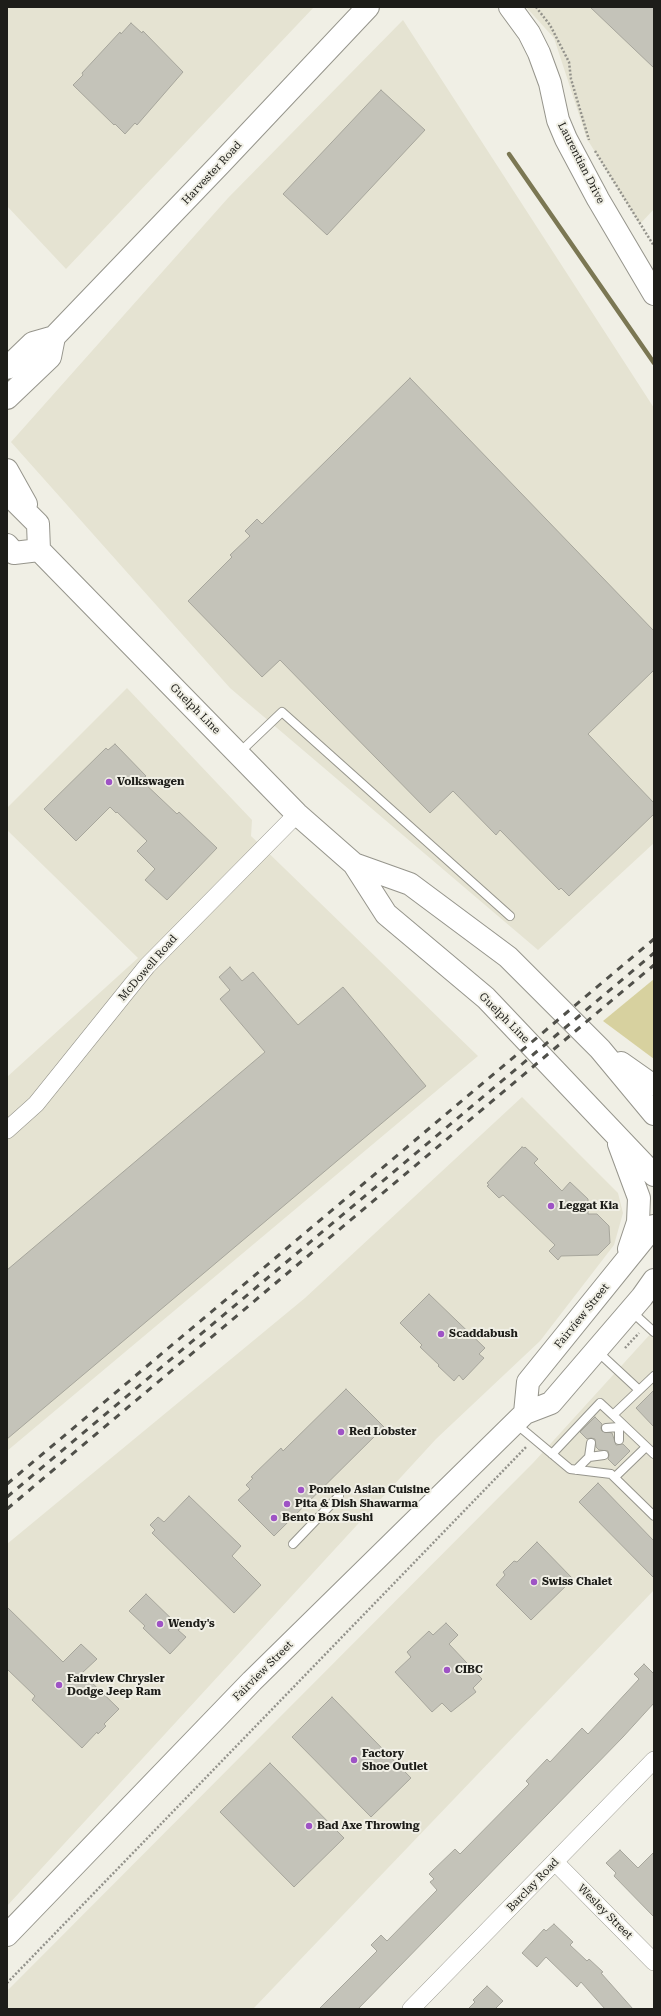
<!DOCTYPE html>
<html>
<head>
<meta charset="utf-8">
<style>
	body { margin:0 }
	#map { position:relative; width:661px; height:2016px; overflow:hidden; background:#f0efe5; font-family:"Roboto Serif",serif }
	canvas { display:block }
	.frame { position:absolute; inset:0; border:8px solid #1d1d19; pointer-events:none }
</style>
</head>
<body>
<div id="map">
<canvas width="661" height="2016"></canvas>
<div class="frame"></div>
</div>
<script>
const g = document.querySelector('canvas').getContext('2d');
g.lineJoin = 'round';
function paint(path, color) { g.fillStyle = color; g.fill(path, 'evenodd'); }
const toPath = rows => new Path2D(rows.map(r => 'M' + r).join(''));
function trace(path, color, width, dash) { g.strokeStyle = color; g.lineWidth = width; g.lineCap = dash ? 'butt' : 'round'; g.setLineDash(dash || []); g.stroke(path); }
function label(font, color, halo, rows, align = 'center') {
  g.font = font + ' "Roboto Serif",serif'; g.lineWidth = 4; g.setLineDash([]); g.textBaseline = 'middle'; g.strokeStyle = halo; g.fillStyle = color; for (const [text, x, y, turn = 0] of rows) {
    g.save(); g.translate(x, y); g.rotate((+turn || 0) * Math.PI / 180); g.textAlign = isNaN(turn) ? turn : align; if (halo) g.strokeText(text, 0, 0); g.fillText(text, 0, 0); g.restore();
  }
}
const built = toPath([
	[7,7,314,7,66,269,7,206],
	[526,7,654,7,654,209,640,224,587,139,554,38],
	[403,20,654,408,654,843,538,950,230,688,11,442,228,198],
	[127,688,252,820,251,836,478,1056,7,1451,7,1077,138,958,7,830,7,808],
	[522,1097,618,1193,623,1213,614,1245,540,1341,436,1439,7,1906,7,1544,305,1298],
	[654,1330,654,1590,253,2009,7,2009,7,1991,533,1463]
]);
const green = toPath([
	[654,979,654,1059,603,1021]
]);
const stream = toPath([
	[509,154,654,363]
]);
const building = toPath([
	[590,7,654,7,654,68,590,7],
	[131,23,142,33,143,31,183,72,137,125,135,123,125,134,115,124,114,125,73,85,83,75,82,73,120,32,121,34,131,23],
	[381,90,425,130,327,235,283,194,381,90],
	[410,378,654,631,654,670,588,734,654,803,654,814,569,896,561,888,559,890,500,830,496,835,453,791,430,813,280,660,262,677,188,601,232,557,230,555,250,536,245,531,257,519,262,524,410,378],
	[115,744,146,776,141,780,177,814,179,812,217,848,167,900,145,880,155,869,137,851,147,841,117,812,116,813,110,807,76,841,44,809,106,748,108,750,115,744],
	[230,967,242,981,253,972,298,1025,343,987,426,1086,7,1439,7,1270,265,1052,220,999,230,990,219,977,230,967],
	[522,1147,524,1148,525,1147,538,1159,534,1163,562,1191,570,1182,588,1199,588,1214,597,1214,609,1226,610,1243,598,1255,561,1256,558,1260,549,1251,555,1245,503,1195,499,1198,487,1186,489,1185,487,1183,522,1147],
	[429,1294,485,1348,479,1354,484,1358,463,1380,459,1375,454,1381,438,1366,439,1365,420,1347,422,1345,400,1323,429,1294],
	[346,1389,384,1427,274,1536,238,1500,250,1489,246,1485,253,1478,251,1477,281,1448,283,1451,346,1389],
	[654,1390,654,1427,636,1408,654,1390],
	[595,1417,602,1424,601,1428,602,1431,612,1433,616,1445,623,1444,630,1451,615,1466,608,1459,609,1455,608,1451,599,1450,596,1447,595,1439,591,1438,587,1439,580,1432,595,1417],
	[598,1483,654,1541,654,1578,579,1502,598,1483],
	[189,1496,241,1546,232,1556,261,1585,234,1613,152,1533,155,1530,150,1525,158,1517,164,1522,189,1496],
	[537,1542,573,1579,531,1620,496,1585,505,1575,503,1572,514,1561,517,1562,537,1542],
	[146,1594,181,1628,178,1630,186,1637,170,1654,143,1628,145,1626,129,1611,146,1594],
	[7,1607,63,1662,81,1644,97,1659,82,1673,119,1709,104,1724,106,1726,98,1734,97,1732,82,1748,32,1700,35,1696,7,1669,7,1607],
	[446,1623,458,1635,449,1644,482,1679,473,1688,476,1692,451,1712,442,1703,432,1712,395,1672,411,1657,407,1652,429,1631,433,1635,446,1623],
	[644,1664,654,1674,654,1703,623,1737,358,2009,319,2009,377,1951,371,1945,381,1935,387,1941,437,1890,430,1882,434,1879,429,1874,455,1849,460,1854,529,1784,526,1781,547,1759,550,1762,582,1728,588,1734,639,1679,634,1674,644,1664],
	[332,1697,411,1778,371,1817,292,1737,332,1697],
	[270,1763,344,1838,294,1887,220,1812,270,1763],
	[620,1850,638,1868,654,1852,654,1917,614,1876,616,1873,606,1863,620,1850],
	[554,1924,573,1942,570,1945,587,1961,589,1959,603,1972,601,1973,633,2009,605,2009,581,1982,577,1987,546,1957,537,1967,522,1953,544,1929,546,1931,554,1924],
	[487,1986,503,2001,495,2009,468,2009,475,2002,473,2000,487,1986]
]);
const path = toPath([
	[536,7,550,25,569,62,571,79,589,140],
	[595,151,654,246],
	[625,1348,639,1333],
	[7,1983,527,1446]
]);
const lane = toPath([
	[239,753,282,712,510,916],
	[631,1311,654,1332],
	[597,1351,639,1390],
	[654,1376,613,1415,654,1454],
	[515,1423,570,1469,611,1474,654,1516],
	[606,1428,619,1427,619,1440],
	[552,1454,600,1403,613,1415],
	[589,1457,604,1455],
	[576,1470,589,1457,591,1443],
	[615,1477,646,1447],
	[293,1544,339,1496]
]);
const street = toPath([
	[7,1130,36,1104,147,966,297,814],
	[555,1862,654,1962],
	[411,2009,654,1760]
]);
const secondary = toPath([
	[510,7,529,33,539,53,550,83,558,120,566,139,598,199,654,294],
	[7,368,33,343,54,337],
	[7,398,50,357,54,337,222,162,368,7],
	[7,470,26,504],
	[7,493,38,524,39,550,297,814,354,864,386,914,486,998,654,1175],
	[7,545,14,553,39,550],
	[354,864,410,884,508,957,600,1049,654,1114],
	[621,1063,648,1082,654,1084],
	[619,1144,639,1198,638,1222,629,1249],
	[525,1413,528,1382,654,1226],
	[7,1935,252,1681,525,1413,551,1403,642,1297,654,1280]
]);
const rail = toPath([
	[7,1484,654,939],
	[7,1497,654,953],
	[7,1509,654,965]
]);
const markers = [
	[109,782,4,"#9e53c5"],
	[551,1206,4,"#9e53c5"],
	[441,1334,4,"#9e53c5"],
	[341,1432,4,"#9e53c5"],
	[301,1490,4,"#9e53c5"],
	[287,1504,4,"#9e53c5"],
	[274,1518,4,"#9e53c5"],
	[534,1582,4,"#9e53c5"],
	[160,1624,4,"#9e53c5"],
	[447,1670,4,"#9e53c5"],
	[59,1685,4,"#9e53c5"],
	[354,1760,4,"#9e53c5"],
	[309,1826,4,"#9e53c5"]
];
const streetNames = [
	["Laurentian Drive",581,163,63],
	["Harvester Road",212,173,-47],
	["Guelph Line",195,709,45],
	["McDowell Road",148,968,-49],
	["Guelph Line",504,1018,45],
	["Fairview Street",582,1316,-51],
	["Fairview Street",263,1671,-45],
	["Barclay Road",533,1885,-46],
	["Wesley Street",605,1912,45]
];
const poiNames = [
	["Volkswagen",117,782],
	["Leggat Kia",559,1206],
	["Scaddabush",449,1334],
	["Red Lobster",349,1432],
	["Pomelo Asian Cuisine",309,1490],
	["Pita & Dish Shawarma",295,1504],
	["Bento Box Sushi",282,1518],
	["Swiss Chalet",542,1582],
	["Wendy's",168,1624],
	["CIBC",455,1670],
	["Fairview Chrysler",67,1679],
	["Dodge Jeep Ram",67,1692],
	["Factory",362,1754],
	["Shoe Outlet",362,1767],
	["Bad Axe Throwing",317,1826]
];
paint(built, '#e5e3d2');
paint(green, '#d7d19f');
trace(stream, '#7b7753', 4.5);
paint(building, '#c4c3b9');
trace(building, '#a7a69c', 1);
trace(lane, '#96958c', 10);
trace(street, '#96958c', 18);
trace(secondary, '#96958c', 24);
trace(path, '#93928b', 2.5, [2, 2]);
trace(lane, '#fff', 8);
trace(street, '#fff', 17);
trace(secondary, '#fff', 22);
trace(rail, '#50504a', 3, [7, 7]);
for (const [x, y, r, color] of markers) { const dot = new Path2D(); dot.arc(x, y, r, 0, 2 * Math.PI); g.fillStyle = color; g.fill(dot); trace(dot, '#f0efe5', 1.5); }
label('11px', '#1d1d19', '#f0efe5', streetNames);
label('bold 11px', '#1d1d19', '#f0efe5', poiNames, 'left');
</script>
</body>
</html>
